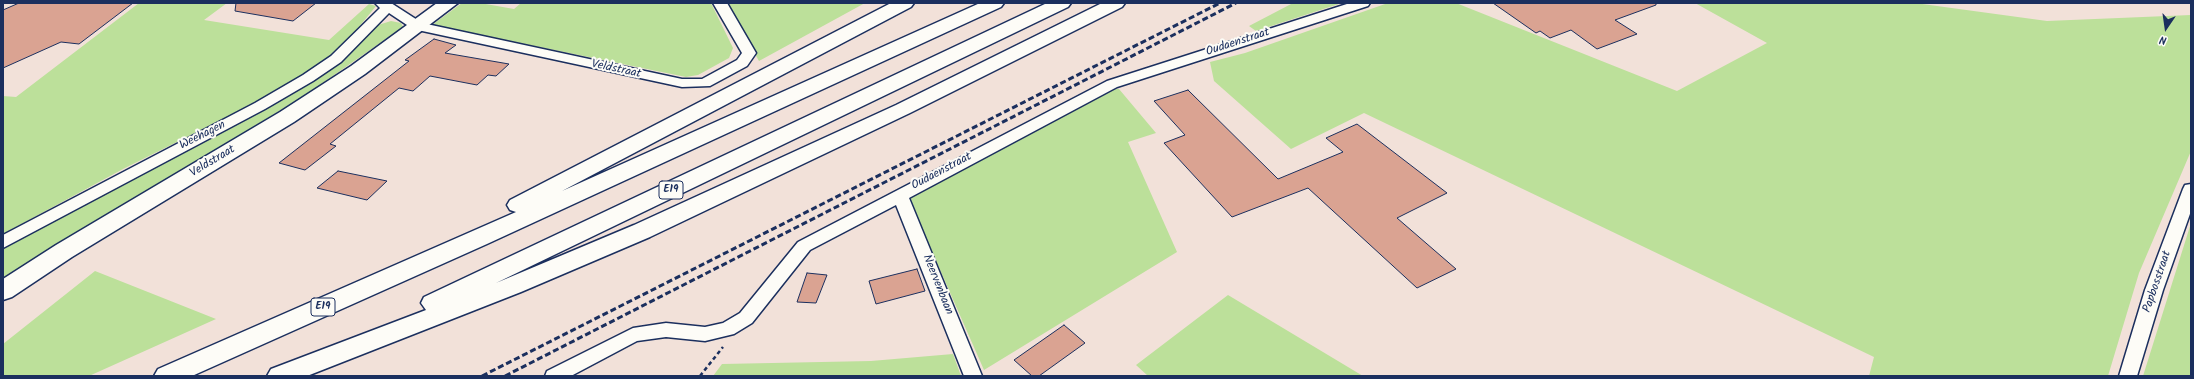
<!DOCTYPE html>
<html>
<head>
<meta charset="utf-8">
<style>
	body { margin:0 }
	#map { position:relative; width:2194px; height:379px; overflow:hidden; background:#f2e1d9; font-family:Kalam,sans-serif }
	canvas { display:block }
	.frame { position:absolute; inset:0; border:4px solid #1b2f5e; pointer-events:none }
	.north { position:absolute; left:2146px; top:8px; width:40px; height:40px; -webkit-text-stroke:3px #fdfcf7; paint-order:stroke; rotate:193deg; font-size:11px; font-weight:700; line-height:16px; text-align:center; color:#1b2f5e }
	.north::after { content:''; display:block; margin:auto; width:14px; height:18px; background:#1b2f5e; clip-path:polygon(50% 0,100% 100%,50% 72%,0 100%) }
</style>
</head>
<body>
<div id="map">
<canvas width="2194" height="379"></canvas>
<div class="frame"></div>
<div class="north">N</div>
</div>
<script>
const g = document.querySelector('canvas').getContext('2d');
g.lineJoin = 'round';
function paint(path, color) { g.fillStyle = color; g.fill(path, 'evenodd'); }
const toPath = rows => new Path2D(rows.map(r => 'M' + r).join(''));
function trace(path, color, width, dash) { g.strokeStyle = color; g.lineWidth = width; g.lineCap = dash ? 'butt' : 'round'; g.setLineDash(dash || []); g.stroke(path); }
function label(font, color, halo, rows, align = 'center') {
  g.font = font + ' Kalam,sans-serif'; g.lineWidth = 4; g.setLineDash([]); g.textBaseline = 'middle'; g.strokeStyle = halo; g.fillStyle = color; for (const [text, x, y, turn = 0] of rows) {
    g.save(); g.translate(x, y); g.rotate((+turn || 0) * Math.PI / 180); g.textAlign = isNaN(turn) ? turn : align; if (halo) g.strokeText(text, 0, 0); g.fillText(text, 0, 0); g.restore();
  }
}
const green = toPath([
	[139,3,227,3,204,20,329,40,369,4,376,6,354,33,325,60,304,75,233,114,123,169,3,234,3,96,16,97],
	[462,3,480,3,514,9,521,3,711,3,733,48,729,58,698,75,686,77,432,25],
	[726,3,865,3,759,61],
	[1293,3,1342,3,1256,31,1249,26],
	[1388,3,1456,3,1677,91,1767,43,1695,3,1915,3,2047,21,2191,15,2191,151,2139,273,2108,376,1869,376,1874,357,1364,113,1291,149,1214,81,1210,62,1245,53],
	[391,21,401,23,403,27,304,96,3,279,3,249,48,223,311,83,349,53,375,26],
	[1114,89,1119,89,1156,133,1128,142,1177,252,984,370,912,206,911,198,916,193],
	[2191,223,2191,376,2143,376],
	[95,271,216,319,89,376,3,376,3,344],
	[1228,295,1363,376,1148,376,1136,365],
	[953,354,961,376,713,376,722,364,871,361]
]);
const building = toPath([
	[19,3,133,3,79,44,61,42,3,68,3,10,19,3],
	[236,3,316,3,293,21,235,11,236,3],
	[1493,3,1656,3,1656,5,1615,20,1637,34,1597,49,1571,30,1550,38,1540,31,1536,33,1493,3],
	[434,39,456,45,445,53,509,64,496,76,488,75,477,85,430,76,413,91,399,88,330,144,336,146,305,170,279,163,409,61,405,60,434,39],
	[1188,90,1278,179,1343,152,1326,138,1357,124,1447,193,1397,218,1456,269,1417,288,1308,188,1232,217,1164,143,1185,135,1154,101,1188,90],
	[338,171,387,181,367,200,317,188,338,171],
	[917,269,925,291,876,304,869,281,917,269],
	[807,273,827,275,816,303,797,302,807,273],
	[1064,325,1085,343,1039,376,1032,376,1014,360,1064,325]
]);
const path = toPath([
	[700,376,723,347]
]);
const street = toPath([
	[375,3,391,3,422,23,682,79,702,79,737,60,742,53,713,3,727,3,756,53,747,66,710,86,682,87,413,29,389,13,341,62,313,81,265,109,3,248,3,235,255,103,303,75,331,56,380,8,375,3],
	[1350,3,1370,3,1368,6,1117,87,909,198,982,376,964,376,896,205,810,250,752,323,734,334,705,341,666,337,637,341,571,376,545,376,547,371,633,328,666,323,705,327,723,323,740,313,798,242,1107,81,1350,3],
	[2191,184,2191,211,2163,290,2137,376,2119,376,2145,290,2183,189,2185,185,2191,184]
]);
const secondary = toPath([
	[437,3,458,3,365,74,294,122,72,257,12,297,3,300,3,279,56,245,280,112,351,66,437,3]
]);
const highway = toPath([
	[891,3,914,3,911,7,562,191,980,3,1004,3,1001,7,487,244,192,376,154,376,158,369,516,212,510,210,507,205,510,200,891,3],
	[1047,3,1071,3,1068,7,496,283,634,225,896,105,1102,3,1125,3,1122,7,910,113,650,237,521,292,307,376,267,376,271,369,426,310,421,303,424,297,1047,3]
]);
const rail = toPath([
	[482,376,1220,3],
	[505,376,1236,3]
]);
const shields = [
	[671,190,24],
	[323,307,24]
];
const shieldNames = [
	["E19",671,190],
	["E19",323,307]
];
const streetNames = [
	["Oudaenstraat",1238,43,-18],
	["Veldstraat",616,70,12],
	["Weehagen",203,136,-27],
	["Veldstraat",213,162,-31],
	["Oudaenstraat",942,172,-28],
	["Papbosstraat",2158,282,-71],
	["Neervenbaan",937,285,68]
];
paint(green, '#bce09a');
paint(building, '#daa392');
trace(building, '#1b2f5e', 1);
trace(street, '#1b2f5e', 3);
trace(secondary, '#1b2f5e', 3);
trace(highway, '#1b2f5e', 3);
trace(path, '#1b2f5e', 2.5, [4, 3]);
paint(street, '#fdfcf7');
paint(secondary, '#fdfcf7');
paint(highway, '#fdfcf7');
trace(rail, '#1b2f5e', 3, [6, 3]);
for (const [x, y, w] of shields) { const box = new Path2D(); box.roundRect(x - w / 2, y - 9, w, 18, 3); g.fillStyle = '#fdfcf7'; g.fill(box); trace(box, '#1b2f5e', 1); }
label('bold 11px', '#1b2f5e', null, shieldNames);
label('12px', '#1b2f5e', '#fdfcf7', streetNames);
</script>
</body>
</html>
